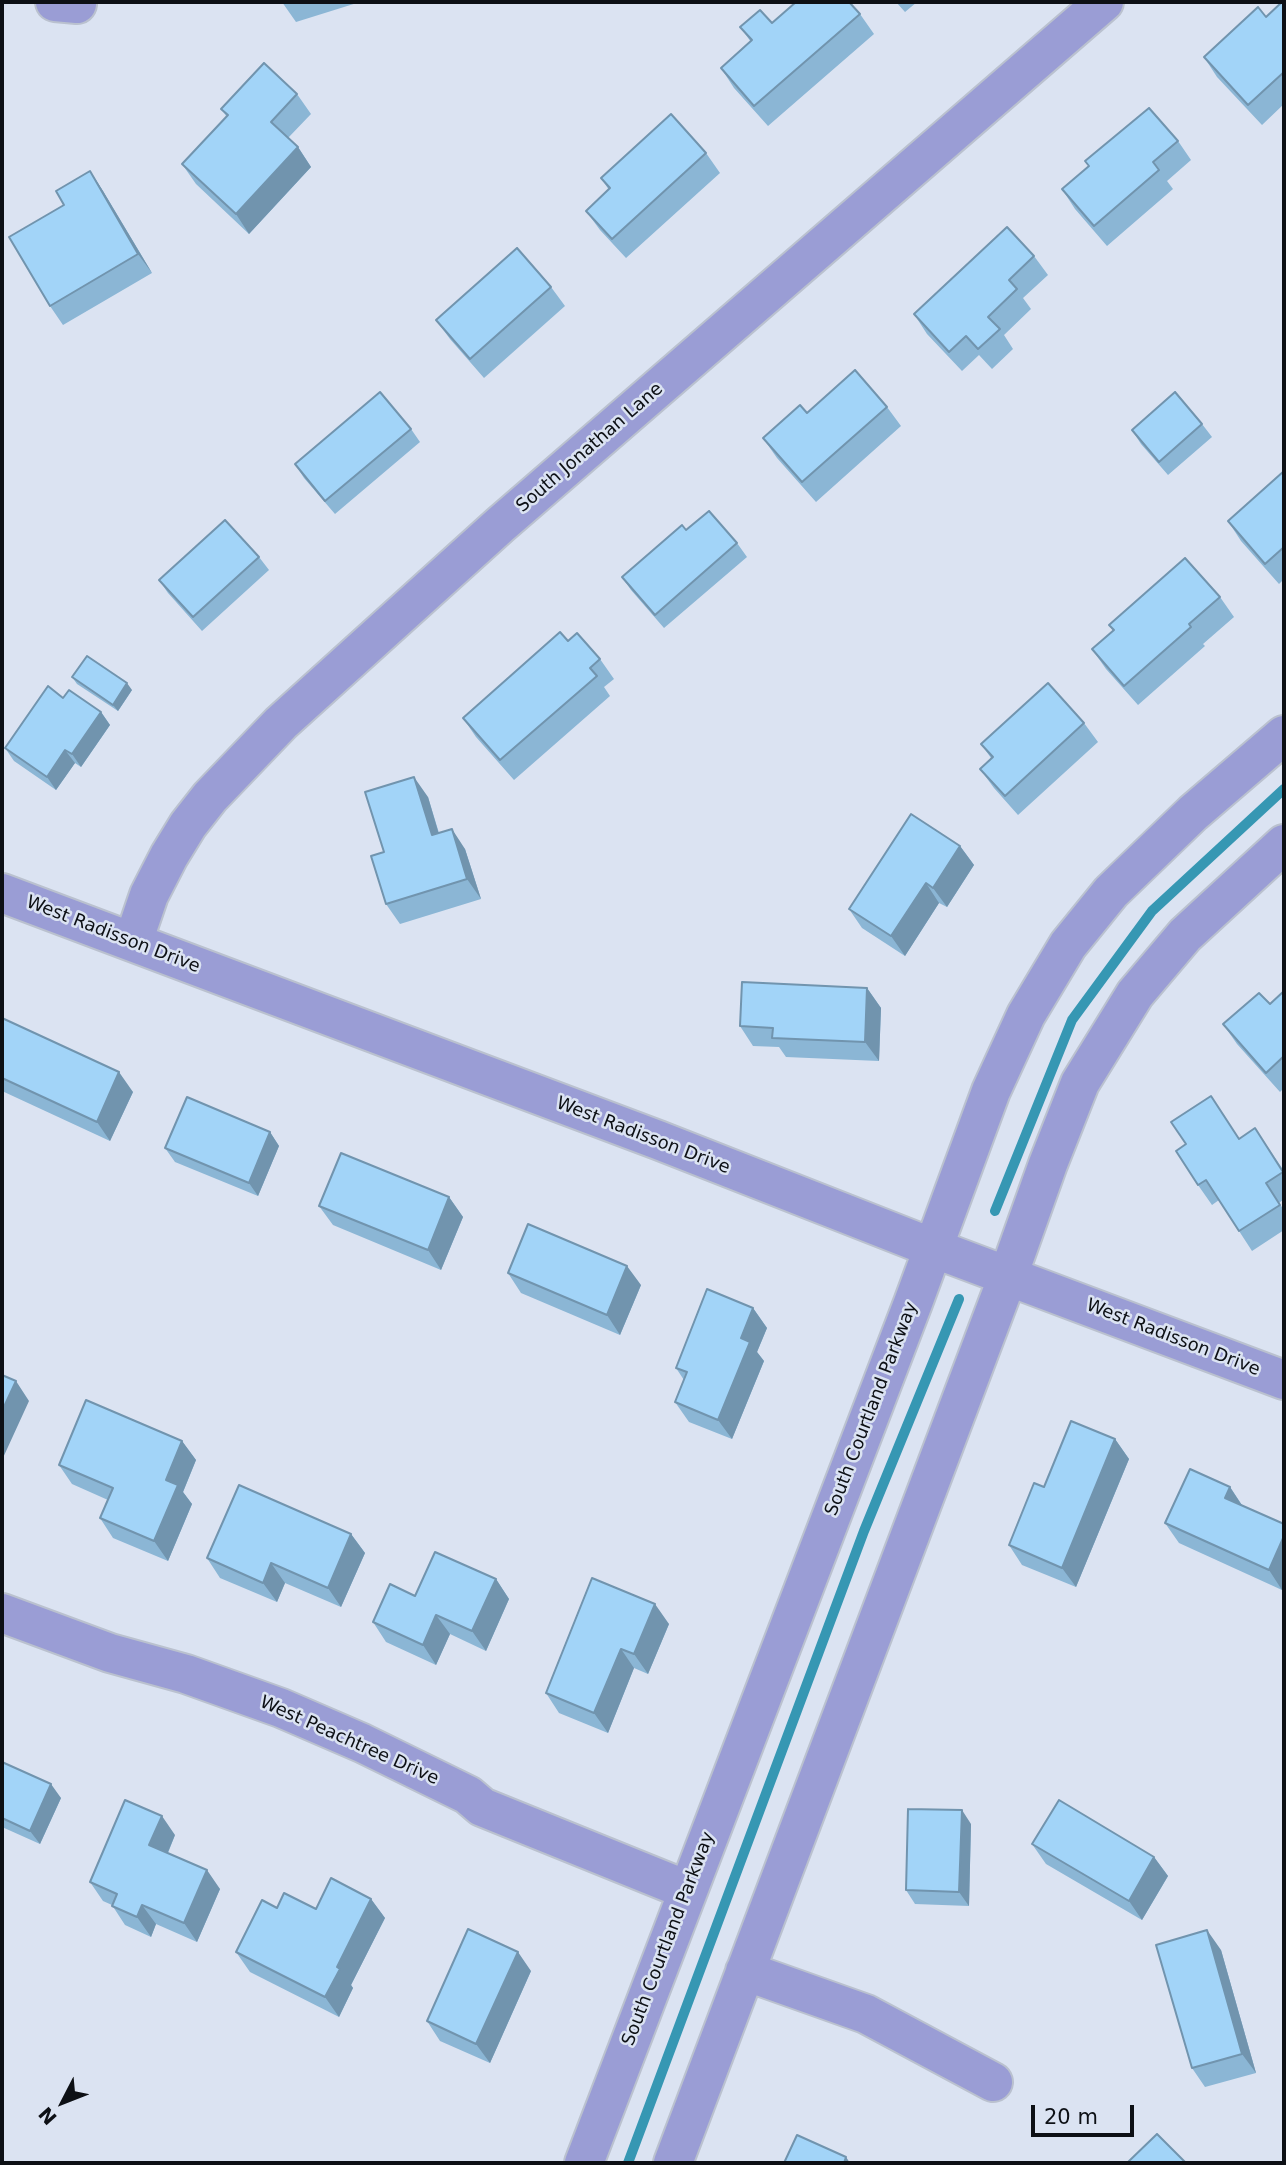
<!DOCTYPE html>
<html>
<head>
<meta charset="utf-8">
<style>
	body { margin:0 }
	#map { position:relative; width:1286px; height:2165px; overflow:hidden; background:#dbe3f2; font-family:"DejaVu Sans",sans-serif }
	canvas { display:block }
	.frame { position:absolute; inset:0; border:4px solid #0d1015; pointer-events:none }
	.north { position:absolute; left:28px; top:2067px; width:70px; height:70px; -webkit-text-stroke:5px #dbe3f2; paint-order:stroke; rotate:228deg; font-size:19px; font-weight:700; line-height:28px; text-align:center; color:#0d1015 }
	.north::after { content:''; display:block; margin:auto; width:24px; height:32px; background:#0d1015; clip-path:polygon(50% 0,100% 100%,50% 72%,0 100%) }
	.scale { position:absolute; left:1031px; top:2105px; width:103px; height:32px; box-sizing:border-box; border:4px solid #0d1015; border-top:0; padding-left:9px; font-size:21px; line-height:24px; white-space:nowrap; color:#0d1015; -webkit-text-stroke:5px #dbe3f2; paint-order:stroke }
</style>
</head>
<body>
<div id="map">
<canvas width="1286" height="2165"></canvas>
<div class="frame"></div>
<div class="north">N</div>
<div class="scale">20 m</div>
</div>
<script>
const g = document.querySelector('canvas').getContext('2d');
g.lineJoin = 'round';
const toPath = rows => new Path2D(rows.map(r => 'M' + r).join(''));
function trace(path, color, width, dash) { g.strokeStyle = color; g.lineWidth = width; g.lineCap = dash ? 'butt' : 'round'; g.setLineDash(dash || []); g.stroke(path); }
function paint(path, color) { g.fillStyle = color; g.fill(path, 'evenodd'); }
function label(font, color, halo, rows, align = 'center') {
  g.font = font + ' "DejaVu Sans",sans-serif'; g.lineWidth = 5; g.setLineDash([]); g.textBaseline = 'middle'; g.strokeStyle = halo; g.fillStyle = color; for (const [text, x, y, turn = 0] of rows) {
    g.save(); g.translate(x, y); g.rotate((+turn || 0) * Math.PI / 180); g.textAlign = isNaN(turn) ? turn : align; if (halo) g.strokeText(text, 0, 0); g.fillText(text, 0, 0); g.restore();
  }
}
const stream = toPath([
	[995,1211,1072,1020,1152,911,1284,789],
	[628,2163,864,1531,959,1299]
]);
const minor = toPath([
	[55,2,77,4],
	[2,893,658,1140,933,1248,1284,1380],
	[133,942,149,895,169,856,188,825,210,797,281,723,500,525,1104,2],
	[2,1613,110,1653,186,1674,281,1708,362,1743,468,1795,482,1807,687,1890],
	[745,1971,866,2014,993,2082],
	[584,2163,913,1303,991,1091,1026,1015,1068,945,1111,892,1193,813,1284,735],
	[673,2163,1008,1276,1048,1164,1080,1083,1135,994,1185,935,1284,844]
]);
const wall = toPath([
	[282,2,360,2,296,22],
	[896,2,917,2,905,12],
	[1284,2,1284,104,1262,125,1217,77,1204,57,1266,17],
	[860,14,874,34,768,126,734,88,721,68,751,42,740,27],
	[297,94,311,114,288,138,298,147,311,167,249,234,196,184,182,164,227,117,221,109],
	[1178,141,1191,160,1167,181,1173,189,1107,246,1075,209,1062,189,1089,166,1085,161],
	[706,153,720,173,626,258,600,230,586,211,609,190,601,178],
	[90,171,103,191,152,273,63,325,50,306,64,205],
	[1034,256,1048,275,1023,298,1031,309,1004,335,1013,349,992,369,979,355,962,371,927,334,914,314],
	[551,287,565,306,484,378,450,339,436,320],
	[887,407,901,426,816,502,777,458,763,438,807,413],
	[1202,424,1212,437,1168,475,1141,444,1132,430],
	[411,429,420,442,335,514,304,478,295,464],
	[1284,471,1284,579,1279,584,1241,541,1228,521],
	[686,530,737,543,747,557,664,628,631,590,622,577],
	[259,557,269,570,202,631,168,593,159,580],
	[1220,597,1234,617,1203,644,1205,646,1138,705,1106,669,1092,649,1113,631,1109,625],
	[568,641,600,659,614,679,604,687,610,696,514,780,476,737,463,718],
	[72,677,132,690,118,711,77,684],
	[63,698,101,712,110,725,81,767,75,763,56,790,14,761,5,748],
	[1084,723,1098,742,1018,815,994,788,980,769,991,758,981,744],
	[428,797,439,833,465,849,481,899,400,924,386,904,384,852],
	[960,846,974,865,947,907,939,903,905,956,862,928,849,909],
	[867,988,881,1008,879,1061,786,1057,779,1047,753,1046,740,1026],
	[1284,991,1284,1088,1280,1092,1237,1044,1223,1024,1270,1004],
	[2,1018,133,1092,110,1141,2,1091],
	[1224,1115,1239,1139,1255,1128,1284,1171,1284,1199,1279,1203,1284,1210,1284,1230,1252,1251,1219,1200,1212,1205,1198,1185,1186,1144],
	[270,1132,279,1146,258,1196,175,1162,165,1148],
	[449,1197,463,1217,441,1270,333,1225,319,1206],
	[508,1273,641,1285,620,1335,521,1293],
	[753,1308,767,1328,757,1352,764,1361,732,1439,689,1422,675,1402,684,1380,676,1368],
	[1115,1439,1129,1459,1076,1587,1022,1565,1009,1545,1044,1487],
	[182,1441,196,1460,183,1492,192,1504,168,1561,113,1538,100,1518,108,1500,72,1484,59,1465],
	[1230,1487,1242,1505,1284,1536,1284,1585,1282,1590,1179,1543,1165,1523],
	[351,1534,365,1553,341,1607,285,1583,277,1602,220,1578,207,1558],
	[592,1578,669,1624,648,1674,634,1668,608,1733,559,1713,546,1693],
	[496,1579,509,1599,486,1651,450,1634,436,1665,386,1642,373,1622,415,1596],
	[2,1762,61,1798,40,1844,2,1827],
	[971,1824,969,1906,915,1904,906,1890],
	[175,1835,168,1853,220,1889,197,1942,156,1924,151,1937,125,1925,112,1905,103,1901,90,1882],
	[1032,1844,1154,1857,1168,1876,1142,1920,1046,1864],
	[371,1899,385,1918,351,1985,353,1988,339,2017,250,1972,236,1952,277,1908,316,1909],
	[1221,1950,1256,2073,1205,2087,1192,2068],
	[531,1971,490,2063,440,2041,427,2021]
]);
const shadedWall = toPath([
	[298,147,311,167,249,234,236,214],
	[90,171,103,191,152,273,138,254],
	[127,683,132,690,118,711,113,705],
	[101,712,110,725,81,767,72,754],
	[65,750,75,763,56,790,47,777],
	[414,777,428,797,445,855,432,835],
	[452,829,465,849,481,899,467,879],
	[960,846,974,865,947,907,933,888],
	[926,883,939,903,905,956,891,936],
	[867,988,881,1008,879,1061,865,1042],
	[119,1072,133,1092,110,1141,97,1122],
	[270,1132,279,1146,258,1196,249,1183],
	[449,1197,463,1217,441,1270,428,1250],
	[627,1266,641,1285,620,1335,607,1315],
	[753,1308,767,1328,757,1352,764,1361,732,1439,718,1420,741,1338],
	[16,1381,29,1401,2,1460,2,1411],
	[1115,1439,1129,1459,1076,1587,1062,1568],
	[182,1441,196,1460,183,1492,192,1504,168,1561,154,1541,166,1480],
	[1230,1487,1243,1507,1225,1498],
	[351,1534,365,1553,341,1607,328,1588],
	[1284,1536,1284,1585,1282,1590,1269,1570],
	[271,1563,285,1583,277,1602,263,1583],
	[496,1579,509,1599,486,1651,472,1631],
	[655,1604,669,1624,648,1674,634,1654],
	[436,1615,450,1634,436,1665,423,1645],
	[621,1649,634,1668,608,1733,594,1713],
	[51,1784,61,1798,40,1844,30,1831],
	[962,1810,971,1824,969,1906,959,1892],
	[162,1816,175,1835,163,1864,149,1845],
	[1154,1857,1168,1876,1142,1920,1129,1901],
	[207,1870,220,1889,197,1942,184,1923],
	[371,1899,385,1918,351,1985,353,1988,339,2017,325,1997,337,1967],
	[142,1905,156,1924,151,1937,137,1917],
	[1207,1930,1221,1950,1256,2073,1242,2054],
	[518,1952,531,1971,490,2063,476,2044],
	[846,2157,850,2163,844,2163]
]);
const building = toPath([
	[796,2,849,2,860,14,754,106,721,68,752,40,740,27,760,10,772,23,796,2],
	[1282,2,1284,2,1284,72,1248,105,1204,57,1258,7,1266,17,1282,2],
	[264,63,297,94,271,122,298,147,236,214,182,164,228,115,221,109,264,63],
	[1149,108,1178,141,1153,162,1159,170,1094,226,1062,189,1089,166,1085,161,1149,108],
	[671,114,706,153,612,239,586,211,610,188,601,178,671,114],
	[90,171,138,254,50,306,9,237,64,205,56,191,90,171],
	[1007,227,1034,256,1009,280,1017,289,988,317,1000,329,978,349,966,336,949,352,914,314,1007,227],
	[517,248,551,287,470,359,436,320,517,248],
	[855,370,887,407,802,482,763,438,800,405,807,413,855,370],
	[380,392,411,429,325,501,295,464,380,392],
	[1175,392,1202,424,1159,462,1132,430,1175,392],
	[1284,471,1284,547,1265,564,1228,521,1284,471],
	[709,511,737,543,655,615,622,577,682,525,686,530,709,511],
	[225,520,259,557,193,617,159,580,225,520],
	[1185,558,1220,597,1189,624,1191,627,1124,686,1092,649,1114,630,1109,625,1185,558],
	[560,632,568,641,577,633,600,659,590,668,597,676,500,760,463,718,560,632],
	[87,656,127,683,113,705,72,677,87,656],
	[1048,683,1084,723,1005,796,980,769,993,757,981,744,1048,683],
	[48,686,63,698,69,690,101,712,72,754,65,750,47,777,5,748,48,686],
	[414,777,432,835,452,829,467,879,386,904,371,856,384,852,365,792,414,777],
	[911,814,960,846,933,888,926,883,891,936,849,909,911,814],
	[742,982,867,988,865,1042,772,1038,773,1028,740,1026,742,982],
	[1284,991,1284,1056,1266,1073,1223,1024,1259,993,1270,1004,1284,991],
	[2,1018,119,1072,97,1122,2,1078,2,1018],
	[1211,1096,1239,1139,1255,1128,1283,1172,1266,1183,1280,1205,1239,1231,1206,1180,1198,1185,1176,1151,1186,1144,1171,1122,1211,1096],
	[187,1097,270,1132,249,1183,165,1148,187,1097],
	[341,1153,449,1197,428,1250,319,1206,341,1153],
	[528,1224,627,1266,607,1315,508,1273,528,1224],
	[707,1289,753,1308,741,1338,750,1342,718,1420,675,1402,687,1372,676,1368,707,1289],
	[2,1375,16,1381,2,1411,2,1375],
	[86,1400,182,1441,166,1480,178,1485,154,1541,100,1518,113,1488,59,1465,86,1400],
	[1071,1421,1115,1439,1062,1568,1009,1545,1034,1483,1044,1487,1071,1421],
	[1190,1469,1230,1487,1225,1498,1284,1524,1284,1536,1269,1570,1165,1523,1190,1469],
	[239,1485,351,1534,328,1588,271,1563,263,1583,207,1558,239,1485],
	[435,1552,496,1579,472,1631,436,1615,423,1645,373,1622,390,1584,415,1596,435,1552],
	[592,1578,655,1604,634,1654,621,1649,594,1713,546,1693,592,1578],
	[2,1762,51,1784,30,1831,2,1818,2,1762],
	[125,1800,162,1816,149,1845,207,1870,184,1923,142,1905,137,1917,112,1906,117,1894,90,1882,125,1800],
	[1059,1800,1154,1857,1129,1901,1032,1844,1059,1800],
	[908,1809,962,1810,959,1892,906,1890,908,1809],
	[331,1878,371,1899,337,1967,340,1969,325,1997,236,1952,262,1900,277,1908,284,1893,316,1909,331,1878],
	[468,1929,518,1952,476,2044,427,2021,468,1929],
	[1207,1930,1242,2054,1192,2068,1156,1945,1207,1930],
	[1157,2134,1186,2163,1127,2163,1157,2134],
	[797,2135,846,2157,844,2163,784,2163,797,2135]
]);
const streetNames = [
	["South Jonathan Lane",590,448,-41],
	["West Radisson Drive",113,935,21],
	["West Radisson Drive",643,1136,21],
	["West Radisson Drive",1173,1338,21],
	["South Courtland Parkway",872,1409,-69],
	["West Peachtree Drive",349,1741,24],
	["South Courtland Parkway",669,1939,-69]
];
trace(stream, '#3697b3', 10);
trace(minor, '#bac1cf', 42);
trace(minor, '#9a9dd5', 38);
paint(wall, '#8bb6d5');
paint(shadedWall, '#7194ae');
paint(building, '#a2d4f8');
trace(building, '#7194ae', 2);
label('18px', '#0d1015', '#dbe3f2', streetNames);
</script>
</body>
</html>
